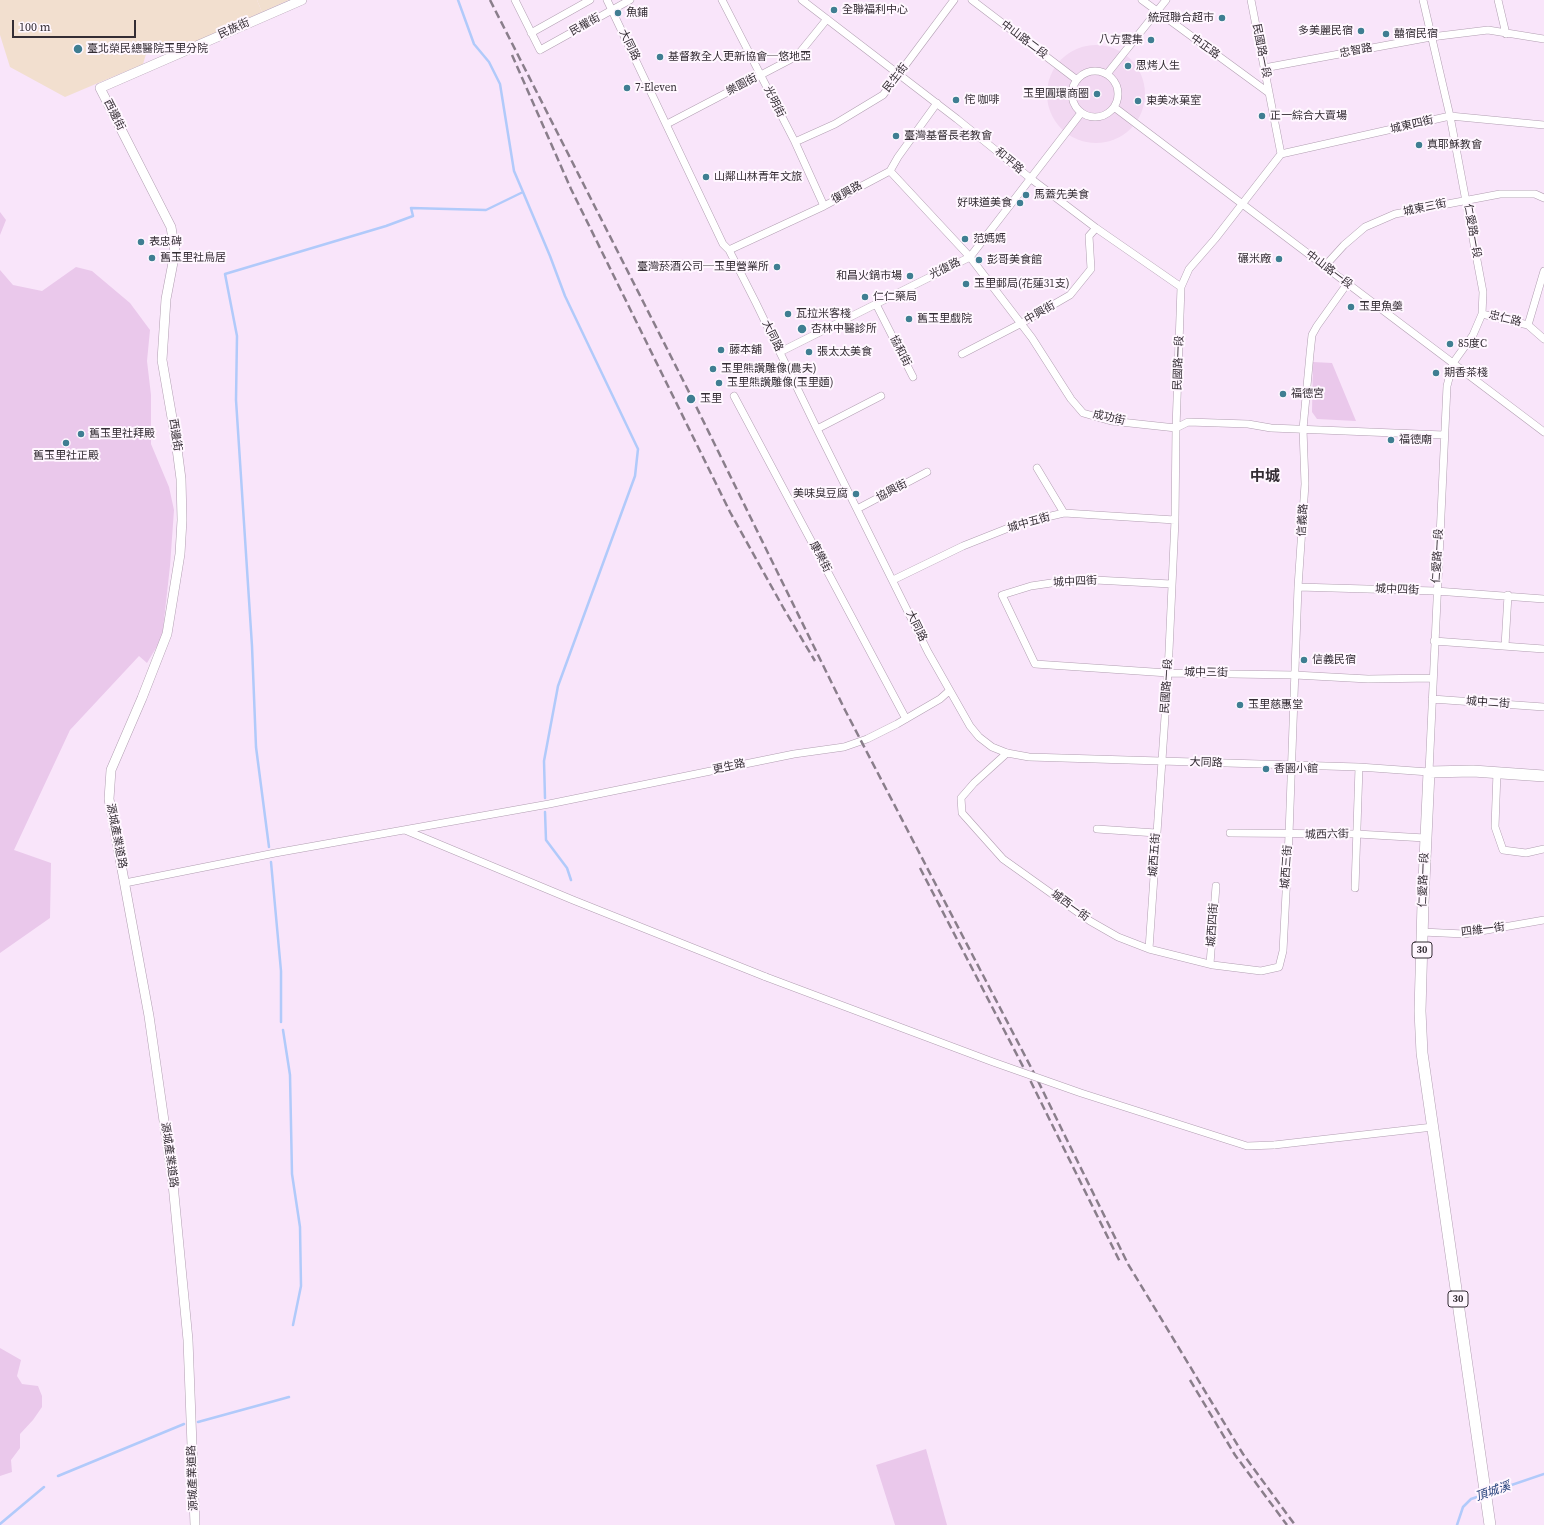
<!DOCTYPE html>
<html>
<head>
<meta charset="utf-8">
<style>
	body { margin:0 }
	#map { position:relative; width:1544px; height:1525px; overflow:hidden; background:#f9e5fa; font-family:"Source Serif 4",serif }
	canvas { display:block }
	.scale { position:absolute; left:12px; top:20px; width:124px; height:18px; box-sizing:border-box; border:2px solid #342d34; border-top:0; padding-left:5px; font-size:12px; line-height:14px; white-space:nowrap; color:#342d34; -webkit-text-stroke:3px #fff7ff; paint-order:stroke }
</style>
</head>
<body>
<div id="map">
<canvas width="1544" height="1525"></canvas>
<div class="scale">100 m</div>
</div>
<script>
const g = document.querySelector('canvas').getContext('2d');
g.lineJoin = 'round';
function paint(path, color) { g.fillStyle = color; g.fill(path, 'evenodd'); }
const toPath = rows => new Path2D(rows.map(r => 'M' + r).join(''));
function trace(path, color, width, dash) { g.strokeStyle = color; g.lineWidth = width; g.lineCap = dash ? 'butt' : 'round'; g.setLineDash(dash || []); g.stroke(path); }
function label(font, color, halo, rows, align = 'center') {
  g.font = font + ' "Source Serif 4","Noto Sans TC",serif'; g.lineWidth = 4; g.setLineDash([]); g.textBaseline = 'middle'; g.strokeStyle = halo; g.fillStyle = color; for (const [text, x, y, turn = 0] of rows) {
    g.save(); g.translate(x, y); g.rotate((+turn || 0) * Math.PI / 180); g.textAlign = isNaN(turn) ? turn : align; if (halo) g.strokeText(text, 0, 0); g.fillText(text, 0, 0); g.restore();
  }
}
const built = toPath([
	'1047 94a49 49 0 1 1 98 0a49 49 0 1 1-98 0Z'
]);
const education = toPath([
	[257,0,289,0,262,12]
]);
const medical = toPath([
	[0,0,257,0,262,12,185,46,164,42,147,51,143,64,65,97,10,67,0,35]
]);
const green = toPath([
	[0,212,6,220,0,235],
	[76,267,92,271,130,303,150,330,147,361,151,395,151,444,169,487,174,510,170,566,162,638,147,663,139,656,70,730,14,850,51,863,50,918,0,953,0,270,13,285,42,291],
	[1313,362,1332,363,1356,421,1317,419,1312,412],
	[0,1348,21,1360,17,1376,22,1384,38,1386,42,1396,42,1407,33,1420,20,1434,20,1448,11,1460,12,1472,0,1476],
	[926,1449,947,1525,895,1525,876,1465]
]);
const stream = toPath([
	[523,192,550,256,565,296,638,449,635,476,558,686,544,761,545,798],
	[545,812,546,840,567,868,571,880],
	[269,847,256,747,252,646,236,400,237,336,225,274,386,226,413,216,411,208,486,210,523,192,514,171,500,84,489,62,474,44,458,0],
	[271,862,281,971,281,1022],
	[283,1030,290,1075,292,1174,300,1227,301,1286,293,1325],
	[198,1422,289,1397],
	[58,1476,184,1424],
	[1488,1493,1544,1474],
	[0,1524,44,1487],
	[1457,1525,1463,1507,1471,1499,1483,1495]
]);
const minor = toPath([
	[515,0,540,50,630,0],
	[607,0,723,244,729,250,756,303,817,429,928,652,970,726,979,737,992,747,1007,753,1029,757,1359,767,1429,772,1447,386,1453,363,1473,335,1482,314,1483,292,1450,116,1423,0],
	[722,0,795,142,824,206],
	[802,0,957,119,1030,178,1096,228,1181,287],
	[972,0,1077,80],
	[1142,0,1269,93],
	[1498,0,1506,34],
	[531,33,590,0],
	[1264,68,1431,37,1488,30,1544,39],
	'1072 94a23 23 0 1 1 46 0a23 23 0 1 1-46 0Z',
	[1107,74,1166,0],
	[1114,107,1544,432],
	[667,124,797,56,827,19],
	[795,142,835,124,883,95,954,0],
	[1281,154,1450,116,1544,125],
	[890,171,970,257,1032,338,1071,399,1083,413,1111,421,1176,428,1188,422,1248,424,1271,428,1444,435],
	[729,250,824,206,890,171,898,157,937,103],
	[1324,267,1344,245,1365,227,1395,214,1500,194,1535,194,1544,198],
	[876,304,913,377],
	[1482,314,1528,325,1544,339],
	[1528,325,1544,271],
	[780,352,970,257,1081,113],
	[962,354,1020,324,1070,295,1091,269,1089,236,1096,228],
	[734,396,906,719],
	[817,429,881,396],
	[1037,468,1064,513],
	[857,509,927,472],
	[893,580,963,546,1021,523,1064,513,1175,520],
	[1171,584,1095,580,1058,582,1031,586,1002,595,1035,664,1168,673,1295,675,1368,679,1433,678],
	[1298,587,1436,591,1544,599],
	[1434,641,1544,649],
	[1505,646,1508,595],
	[1432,699,1544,707],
	[1007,753,974,783,961,798,962,813,1003,859,1090,921,1118,937,1149,949,1213,965,1261,971,1279,967,1283,951,1289,835,1298,587,1305,484,1303,429,1310,354,1312,335,1317,326,1347,284],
	[1497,772,1495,827,1503,850,1526,853,1544,849],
	[1097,829,1156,833],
	[405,830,573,900,766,977],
	[1230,833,1357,834,1425,838],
	[125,883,275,853,549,804,794,754,844,747,867,739,897,724,940,699,949,691],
	[1355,888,1359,767],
	[1422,932,1464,934,1544,920],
	[1149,949,1168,673,1175,520,1176,428,1181,287,1189,269,1215,239,1281,154,1251,0],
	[1210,964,1216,886],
	[1274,1145,1433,1127]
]);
const tertiary = toPath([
	[195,1525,188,1340,173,1184,149,1016,109,799,111,770,142,698,167,634,180,554,182,520,181,479,176,441,162,360,166,299,175,252,171,227,100,88,302,0]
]);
const primary = toPath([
	[1490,1525,1422,1053,1420,1011,1423,903,1429,772,1473,771,1544,776]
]);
const rail = toPath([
	[490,0,691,396,845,710,1037,1079,1128,1264,1243,1454,1295,1525],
	[512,55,571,189,730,512,784,609,815,661],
	[920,868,1030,1080,1120,1262],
	[1190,1380,1235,1455,1287,1525]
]);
const minorBridge = toPath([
	[766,977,993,1062,1081,1093,1247,1146,1274,1145]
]);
const markers = [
	[834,10,4,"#3f7e92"],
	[618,13,4,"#3f7e92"],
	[1222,18,4,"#3f7e92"],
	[1361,31,4,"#3f7e92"],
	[1386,34,4,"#3f7e92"],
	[1151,40,4,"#3f7e92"],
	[78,49,5,"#3f7e92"],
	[660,57,4,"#3f7e92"],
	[1128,66,4,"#3f7e92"],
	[627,88,4,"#3f7e92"],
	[1097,94,4,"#3f7e92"],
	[956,100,4,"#3f7e92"],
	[1138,101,4,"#3f7e92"],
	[1262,116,4,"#3f7e92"],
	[896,136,4,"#3f7e92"],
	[1419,145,4,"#3f7e92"],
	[706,177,4,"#3f7e92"],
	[1026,195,4,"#3f7e92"],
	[1020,203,4,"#3f7e92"],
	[965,239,4,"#3f7e92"],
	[141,242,4,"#3f7e92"],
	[152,258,4,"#3f7e92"],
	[1279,259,4,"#3f7e92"],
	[979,260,4,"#3f7e92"],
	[777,267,4,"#3f7e92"],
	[910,276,4,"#3f7e92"],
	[966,284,4,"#3f7e92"],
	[865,297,4,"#3f7e92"],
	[1351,307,4,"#3f7e92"],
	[788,314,4,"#3f7e92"],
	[909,319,4,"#3f7e92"],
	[802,329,5,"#3f7e92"],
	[1450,344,4,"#3f7e92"],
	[721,350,4,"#3f7e92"],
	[809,352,4,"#3f7e92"],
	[713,369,4,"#3f7e92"],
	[1436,373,4,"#3f7e92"],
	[719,383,4,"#3f7e92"],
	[1283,394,4,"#3f7e92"],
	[691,399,5,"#3f7e92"],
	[81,434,4,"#3f7e92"],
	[1391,440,4,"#3f7e92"],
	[66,443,4,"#3f7e92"],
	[856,494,4,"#3f7e92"],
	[1304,660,4,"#3f7e92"],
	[1240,705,4,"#3f7e92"],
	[1266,769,4,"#3f7e92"]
];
const shields = [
	[1422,950,20],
	[1458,1299,20]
];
const shieldNames = [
	["30",1422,950],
	["30",1458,1299]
];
const poiNames = [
	["全聯福利中心",842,10],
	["魚鋪",626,13],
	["統冠聯合超市",1214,18,"right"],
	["多美麗民宿",1353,31,"right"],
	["囍宿民宿",1394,34],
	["八方雲集",1143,40,"right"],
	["臺北榮民總醫院玉里分院",87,49],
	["基督教全人更新協會─悠地亞",668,57],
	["思烤人生",1136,66],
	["7-Eleven",635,88],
	["玉里圓環商圈",1089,94,"right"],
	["侘 咖啡",964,100],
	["東美冰菓室",1146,101],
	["正一綜合大賣場",1270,116],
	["臺灣基督長老教會",904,136],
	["真耶穌教會",1427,145],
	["山鄰山林青年文旅",714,177],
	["馬蓋先美食",1034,195],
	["好味道美食",1012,203,"right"],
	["范媽媽",973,239],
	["表忠碑",149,242],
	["舊玉里社鳥居",160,258],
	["碾米廠",1271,259,"right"],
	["彭哥美食館",987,260],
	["臺灣菸酒公司─玉里營業所",769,267,"right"],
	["和昌火鍋市場",902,276,"right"],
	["玉里郵局(花蓮31支)",974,284],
	["仁仁藥局",873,297],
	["玉里魚羹",1359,307],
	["瓦拉米客棧",796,314],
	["舊玉里戲院",917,319],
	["杏林中醫診所",811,329],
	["85度C",1458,344],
	["藤本舖",729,350],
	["張太太美食",817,352],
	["玉里熊讚雕像(農夫)",721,369],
	["期香茶棧",1444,373],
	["玉里熊讚雕像(玉里麵)",727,383],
	["福德宮",1291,394],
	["玉里",700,399],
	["舊玉里社拜殿",89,434],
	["福德廟",1399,440],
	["舊玉里社正殿",66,456,"center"],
	["美味臭豆腐",848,494,"right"],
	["信義民宿",1312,660],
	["玉里慈惠堂",1248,705],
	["香園小館",1274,769]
];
const streetNames = [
	["民權街",585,25,-29],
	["民族街",234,29,-24],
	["中山路二段",1024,40,37],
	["大同路",629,45,64],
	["中正路",1205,47,36],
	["民國路一段",1261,51,79],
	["忠智路",1356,51,-11],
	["民生街",896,78,-52],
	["樂園街",742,85,-28],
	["光明街",774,102,63],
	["西邊街",114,115,63],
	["城東四街",1412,125,-13],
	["和平路",1009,161,40],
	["復興路",847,193,-29],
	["城東三街",1425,208,-12],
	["仁愛路一段",1472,231,80],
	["光復路",945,269,-26],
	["中山路一段",1329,270,37],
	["中興街",1040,313,-30],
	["忠仁路",1505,319,14],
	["大同路",772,336,64],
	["協和街",900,351,63],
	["民國路一段",1179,363,-88],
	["成功街",1109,418,12],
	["西邊街",175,435,81],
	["協興街",892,491,-28],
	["信義路",1303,520,-86],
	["城中五街",1029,523,-16],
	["仁愛路一段",1438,556,-87],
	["康樂街",820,557,62],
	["城中四街",1075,582,-3],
	["城中四街",1397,590,2],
	["大同路",916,626,64],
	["城中三街",1206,673,1],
	["民國路一段",1167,686,-86],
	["城中二街",1488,703,4],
	["大同路",1206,763,2],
	["更生路",729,767,-12],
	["城西六街",1327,835,-1],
	["源城產業道路",116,836,79],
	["城西五街",1155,855,-86],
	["城西三街",1287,867,-86],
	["仁愛路一段",1424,880,-88],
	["城西一街",1070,906,36],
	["城西四街",1213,925,-86],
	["四維一街",1483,930,-7],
	["源城產業道路",169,1155,82],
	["源城產業道路",193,1478,-92]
];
const waterNames = [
	["頂城溪",1493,1492,-19]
];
const districtNames = [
	["中城",1265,477]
];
paint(built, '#f2d8f2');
paint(education, '#f1dfce');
paint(medical, '#f2dfcf');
paint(green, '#eac8eb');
trace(stream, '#b1cafa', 2.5);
trace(minor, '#b19eb1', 8);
trace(tertiary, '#b19eb1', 10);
trace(primary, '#b19eb1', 12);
trace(minor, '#fff', 7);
trace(tertiary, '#fff', 9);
trace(primary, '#fff', 11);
trace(rail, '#8a7e8b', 2.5, [8, 4]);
trace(minorBridge, '#b19eb1', 8, []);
trace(minorBridge, '#fff', 7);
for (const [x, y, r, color] of markers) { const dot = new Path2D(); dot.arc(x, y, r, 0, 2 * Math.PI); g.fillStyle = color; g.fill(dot); trace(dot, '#fff7ff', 1.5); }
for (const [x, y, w] of shields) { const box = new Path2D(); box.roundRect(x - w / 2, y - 8, w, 16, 3); g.fillStyle = '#fff7ff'; g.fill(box); trace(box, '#342d34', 1); }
label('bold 10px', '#342d34', null, shieldNames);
label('11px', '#342d34', '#fff7ff', poiNames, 'left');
label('11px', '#342d34', '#fff7ff', streetNames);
label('italic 12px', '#29447d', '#fff7ff', waterNames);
label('bold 15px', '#342d34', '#fff7ff', districtNames);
</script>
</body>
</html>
